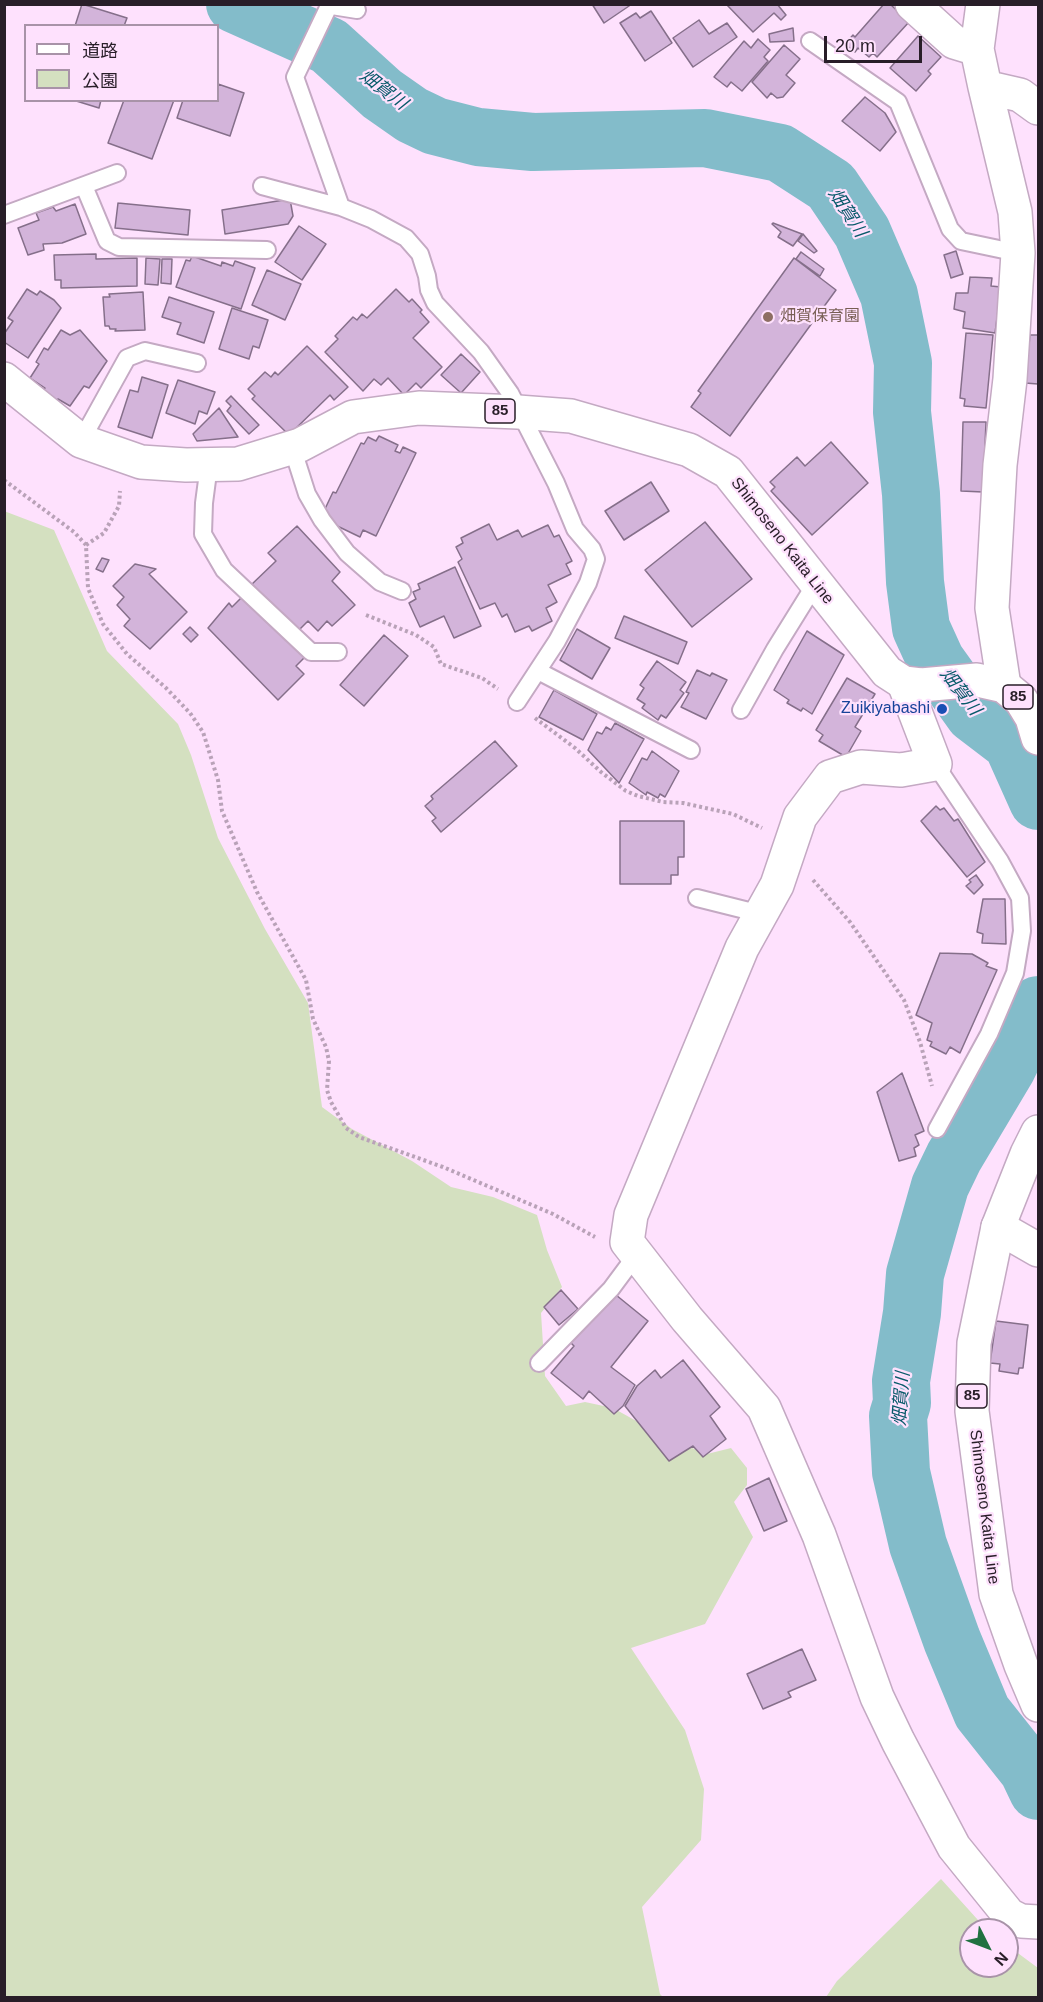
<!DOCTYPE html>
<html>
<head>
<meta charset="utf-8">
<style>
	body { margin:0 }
	#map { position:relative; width:1043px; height:2002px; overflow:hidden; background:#fee1fd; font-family:Arial,"Noto Sans JP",sans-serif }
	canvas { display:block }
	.frame { position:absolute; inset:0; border:6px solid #281e28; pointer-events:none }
	.legend { position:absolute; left:24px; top:24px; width:195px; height:78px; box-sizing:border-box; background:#fee1fd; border:2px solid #a893a8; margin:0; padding:8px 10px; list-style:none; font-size:18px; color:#281e28 }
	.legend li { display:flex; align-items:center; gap:12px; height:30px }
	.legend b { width:30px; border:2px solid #a893a8 }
	.north { position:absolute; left:959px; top:1918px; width:60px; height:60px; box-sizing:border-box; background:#fee1fd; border:2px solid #a893a8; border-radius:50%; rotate:132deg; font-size:16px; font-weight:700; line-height:24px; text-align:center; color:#281e28 }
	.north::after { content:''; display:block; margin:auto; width:21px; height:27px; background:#217141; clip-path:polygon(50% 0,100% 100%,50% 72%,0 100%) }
	.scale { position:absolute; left:824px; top:36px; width:98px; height:27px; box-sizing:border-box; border:3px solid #281e28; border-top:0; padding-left:8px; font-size:18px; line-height:21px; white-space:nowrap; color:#281e28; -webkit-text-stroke:4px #fee1fd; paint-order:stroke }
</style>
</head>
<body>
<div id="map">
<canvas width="1043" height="2002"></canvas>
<div class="frame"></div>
<ul class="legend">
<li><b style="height:8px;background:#fff"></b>道路</li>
<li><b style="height:16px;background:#d4e0c0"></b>公園</li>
</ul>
<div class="north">N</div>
<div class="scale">20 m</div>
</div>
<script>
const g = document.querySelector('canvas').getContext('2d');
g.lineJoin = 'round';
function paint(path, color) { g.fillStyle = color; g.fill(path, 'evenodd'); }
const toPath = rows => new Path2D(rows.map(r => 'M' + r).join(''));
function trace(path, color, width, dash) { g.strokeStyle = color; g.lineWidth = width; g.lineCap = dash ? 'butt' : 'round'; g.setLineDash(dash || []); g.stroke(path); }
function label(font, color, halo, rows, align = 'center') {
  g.font = font + ' Arial,"Noto Sans JP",sans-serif'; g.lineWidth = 4.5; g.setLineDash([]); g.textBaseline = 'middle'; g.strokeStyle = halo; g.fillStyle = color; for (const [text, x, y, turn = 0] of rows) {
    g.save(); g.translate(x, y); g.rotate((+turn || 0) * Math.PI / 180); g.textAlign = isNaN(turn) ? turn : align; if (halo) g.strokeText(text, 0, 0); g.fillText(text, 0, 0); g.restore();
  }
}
const green = toPath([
	[4,511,54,530,107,651,178,724,191,755,218,838,265,929,308,1003,322,1107,352,1129,412,1161,451,1187,493,1197,537,1215,547,1250,562,1287,541,1313,545,1376,566,1406,585,1402,613,1408,665,1437,707,1454,731,1448,747,1468,747,1485,734,1502,753,1537,705,1624,631,1648,685,1730,704,1789,701,1840,642,1907,660,1994,663,1997,5,1997],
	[941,1879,987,1930,971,1930,971,1966,1007,1966,1007,1945,1038,1968,1038,1997,826,1997,837,1981]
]);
const river = toPath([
	[235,4,329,46,382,94,412,115,435,126,478,137,533,142,705,138,780,153,831,186,862,232,889,295,903,363,902,412,911,494,915,582,921,628,936,661,974,714,1012,743,1038,801],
	[1038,1005,1007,1068,954,1157,940,1186,915,1274,912,1313,901,1381,902,1403,898,1416,901,1472,918,1545,952,1640,982,1712,1028,1770,1038,1791]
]);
const building = toPath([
	[82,4,127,18,124,26,75,26,82,4],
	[592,4,632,4,604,23,592,4],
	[777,4,786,15,781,20,774,13,753,32,727,5,777,4],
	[884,4,890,4,909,22,877,57,873,53,869,57,858,48,855,52,845,44,853,35,855,37,884,4],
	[651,11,672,43,645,61,620,23,636,13,640,18,651,11],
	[699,20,709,34,727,23,737,37,693,67,673,38,699,20],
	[793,28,794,41,770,42,769,34,793,28],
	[918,36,941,57,928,71,931,74,916,91,890,68,918,36],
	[758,39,770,50,764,57,768,61,742,91,731,82,727,87,714,77,744,41,751,48,758,39],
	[784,45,800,59,786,75,795,83,783,97,777,98,771,93,767,98,752,82,784,45],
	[218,84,244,93,230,136,177,118,183,100,218,100,218,84],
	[865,97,885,113,896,132,880,151,842,121,865,97],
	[73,100,101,100,99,108,73,100],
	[124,100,174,100,152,159,108,143,124,100],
	[290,199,293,216,288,224,225,234,222,210,290,199],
	[118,203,190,210,188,235,115,228,118,203],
	[75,204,86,234,62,243,43,244,44,250,28,255,18,228,39,220,36,213,53,207,56,211,75,204],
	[773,223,802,234,793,246,778,237,781,232,772,224,773,223],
	[299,226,326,244,302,280,275,262,299,226],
	[803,234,817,251,814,253,798,241,803,234],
	[956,251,963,274,951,278,944,255,956,251],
	[801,252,824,269,820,276,796,259,801,252],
	[96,254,96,259,137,258,137,286,61,288,61,280,55,280,54,255,96,254],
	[192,256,221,266,222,262,233,266,235,261,255,268,241,309,176,287,186,260,190,261,192,256],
	[146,258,160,259,158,285,145,284,146,258],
	[794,258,836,290,730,436,691,407,701,393,698,391,794,258],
	[162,259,172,259,171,284,161,283,162,259],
	[267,270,301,284,285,320,252,305,267,270],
	[970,277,992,278,991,286,1001,287,995,333,963,328,965,312,954,309,956,293,968,293,970,277],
	[27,289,37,295,40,291,54,300,61,308,28,358,4,342,4,334,13,321,8,318,27,289],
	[396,289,409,302,412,299,422,310,420,312,429,322,413,338,442,367,421,388,416,383,404,395,388,378,381,385,374,379,363,391,325,352,338,339,335,336,353,317,357,320,362,314,367,318,396,289],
	[143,292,145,330,115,331,116,329,110,329,109,326,105,326,103,297,110,297,109,294,143,292],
	[169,297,214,312,204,343,177,334,181,323,162,317,169,297],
	[232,308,268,320,259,348,253,346,249,359,219,349,232,308],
	[61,330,70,335,80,330,107,361,89,388,84,386,70,406,58,399,56,402,41,393,45,388,30,378,39,364,36,362,44,348,48,350,61,330],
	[966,333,993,335,986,408,964,406,965,399,960,398,966,333],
	[1030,335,1038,335,1038,384,1025,383,1030,335],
	[307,346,348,387,334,400,330,395,289,435,252,399,255,396,248,389,265,372,271,377,275,372,278,375,307,346],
	[461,354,480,372,461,393,441,375,461,354],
	[142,377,168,385,152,438,118,427,130,390,138,392,142,377],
	[178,380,215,392,207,414,199,411,195,424,166,413,178,380],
	[231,396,259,425,249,434,227,411,231,406,226,401,231,396],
	[219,408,238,437,197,441,193,434,219,408],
	[963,422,986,422,983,492,961,491,963,422],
	[379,436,398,445,395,451,400,453,403,447,416,453,376,536,363,530,360,537,331,523,324,511,333,492,336,493,361,443,364,444,368,437,376,441,379,436],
	[831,442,868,483,812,535,771,491,775,487,770,482,797,457,805,466,831,442],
	[651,482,669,511,624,540,605,511,651,482],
	[705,522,752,579,692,627,645,570,705,522],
	[489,524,497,540,518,530,522,537,548,525,554,537,559,535,572,561,566,564,571,574,548,585,557,602,546,608,552,621,532,631,529,626,515,632,507,614,502,617,495,603,480,609,458,562,462,559,456,547,463,543,461,538,489,524],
	[297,526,340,572,332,581,355,605,332,626,327,621,318,631,308,621,298,631,250,586,276,561,268,553,297,526],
	[102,558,109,560,103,572,96,569,102,558],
	[135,564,156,569,149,574,187,612,150,649,124,626,130,619,117,605,124,597,113,586,135,564],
	[455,567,481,626,454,638,444,616,420,627,409,603,416,599,413,592,420,589,418,584,455,567],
	[244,595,305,657,296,666,304,674,278,700,208,628,229,603,232,607,244,595],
	[624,616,687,642,678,664,615,638,624,616],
	[190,627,198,635,191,642,183,634,190,627],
	[577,629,610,648,592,679,560,660,577,629],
	[807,631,844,655,812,714,803,708,801,711,787,703,789,700,774,690,807,631],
	[384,635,408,656,364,706,340,685,384,635],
	[657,661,686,682,680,690,684,693,666,718,661,715,658,720,642,708,645,704,637,699,644,688,640,685,657,661],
	[697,670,710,676,712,673,727,680,706,719,681,707,689,693,686,692,697,670],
	[847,678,875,694,855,727,861,731,846,757,819,741,823,735,816,730,847,678],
	[554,690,597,714,583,740,539,717,554,690],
	[615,723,644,739,619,783,588,750,597,732,602,734,606,727,611,730,615,723],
	[495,741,517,766,441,832,432,821,436,818,425,806,433,799,431,796,495,741],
	[652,751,679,771,665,797,660,794,658,798,647,792,646,795,629,783,642,758,647,760,652,751],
	[936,806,940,810,944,808,954,821,958,819,985,862,967,877,921,821,936,806],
	[620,821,684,821,684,857,678,857,678,875,671,875,671,884,620,884,620,821],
	[976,875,983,885,974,894,966,886,971,882,969,880,976,875],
	[983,899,1005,899,1006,944,982,943,983,934,977,932,983,899],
	[940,953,972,954,988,963,986,966,997,970,960,1053,950,1047,946,1054,930,1046,932,1042,927,1040,932,1023,916,1015,940,953],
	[902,1073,924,1131,915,1135,919,1145,914,1148,916,1156,899,1161,877,1092,902,1073],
	[561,1290,578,1309,559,1325,544,1307,561,1290],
	[616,1295,648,1321,611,1367,635,1385,623,1406,614,1414,589,1391,583,1399,551,1373,574,1346,570,1342,616,1295],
	[996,1321,1028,1325,1023,1368,1019,1368,1018,1374,999,1371,1000,1364,990,1363,996,1321],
	[683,1360,720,1407,710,1416,726,1439,703,1457,693,1446,669,1461,625,1406,637,1386,655,1370,661,1378,683,1360],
	[769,1478,787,1521,764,1531,746,1489,769,1478],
	[802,1649,816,1680,788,1692,791,1697,763,1709,747,1674,802,1649]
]);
const path = toPath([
	[4,480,74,532,86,545,88,588,103,624,127,654,166,688,190,713,203,732,218,780,222,811,257,892,306,980,313,1019,326,1047,329,1061,327,1090,331,1102,346,1128,359,1137,443,1167,553,1214,595,1237],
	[86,545,104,533,119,506,120,491],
	[366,615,416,635,434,647,441,664,482,678,498,689],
	[535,718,575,748,601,772,626,791,638,796,663,802,683,803,733,814,762,828],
	[813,880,850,922,904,1000,920,1042,932,1086]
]);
const lane = toPath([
	[810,41,898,102,950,229,961,241,1018,253],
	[84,186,107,241,119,247,267,250],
	[262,186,341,207,371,219,406,238,420,254,427,276,429,290,435,303,481,352,510,393,556,483,575,529,592,549,596,559,588,583,557,641,517,702],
	[341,207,295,77,328,8,332,6,357,10],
	[4,215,117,173],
	[81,441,127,358,145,351,197,363],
	[292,447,307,494,322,520,347,553,380,582,402,591],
	[209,465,204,503,203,534,224,570,311,652,338,652],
	[538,671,691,750],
	[741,710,775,649,816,583],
	[935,764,1000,861,1020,898,1022,931,1015,973,989,1034,937,1129],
	[697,898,761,914],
	[539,1363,611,1289,637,1254]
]);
const street = toPath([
	[912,4,954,42,977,49],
	[983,4,977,49,985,87,1020,95,1038,108],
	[985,87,1015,212,1018,253,1010,379,1000,465,992,608,1004,686],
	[904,683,935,764,901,770,861,767,830,777,800,817,777,885,742,948,631,1215,627,1242,687,1319,764,1408,819,1535,877,1697,898,1741,954,1847,1009,1915,1021,1921,1038,1922],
	[998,1227,1038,1250]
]);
const primary = toPath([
	[4,379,81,441,141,462,186,465,238,464,300,445,353,417,419,408,518,412,571,416,689,450,728,472,887,672,904,683,921,685,977,680,1004,686,1021,700,1032,718,1038,738],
	[1038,1132,1027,1154,998,1227,974,1343,972,1411,996,1594,1021,1665,1038,1705]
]);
const markers = [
	[768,317,6,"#8d6e63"],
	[942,709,6,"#1a4fb4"]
];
const shields = [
	[500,411,30],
	[1018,697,30],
	[972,1396,30]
];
const shieldNames = [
	["85",500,411],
	["85",1018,697],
	["85",972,1396]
];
const educationNames = [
	["畑賀保育園",780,317]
];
const streetNames = [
	["Shimoseno Kaita Line",782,541,52],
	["Shimoseno Kaita Line",984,1507,83]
];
const transitNames = [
	["Zuikiyabashi",930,709]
];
const waterNames = [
	["畑賀川",383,90,37],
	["畑賀川",847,213,57],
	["畑賀川",960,692,52],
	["畑賀川",902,1399,-86]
];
paint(green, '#d4e0c0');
trace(river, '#83bcca', 58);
paint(building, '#d3b4da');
trace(building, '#856f8a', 1.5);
trace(lane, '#c4a9c3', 20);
trace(street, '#c4a9c3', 36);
trace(primary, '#c4a9c3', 36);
trace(path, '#b9a2b8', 4, [3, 3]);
trace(lane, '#fff', 16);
trace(street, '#fff', 33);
trace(primary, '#fff', 33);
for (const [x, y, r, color] of markers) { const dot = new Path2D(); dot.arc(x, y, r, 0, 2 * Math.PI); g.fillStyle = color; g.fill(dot); trace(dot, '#fee1fd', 2); }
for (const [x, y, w] of shields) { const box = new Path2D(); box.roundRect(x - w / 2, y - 12, w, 24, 4.5); g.fillStyle = '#fee1fd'; g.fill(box); trace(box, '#281e28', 1.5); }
label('bold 15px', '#281e28', null, shieldNames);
label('16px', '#785e54', '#fee1fd', educationNames, 'left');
label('16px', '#281e28', '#fee1fd', streetNames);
label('16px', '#164399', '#fee1fd', transitNames, 'right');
label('italic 18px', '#085a6a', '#fee1fd', waterNames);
</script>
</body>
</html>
